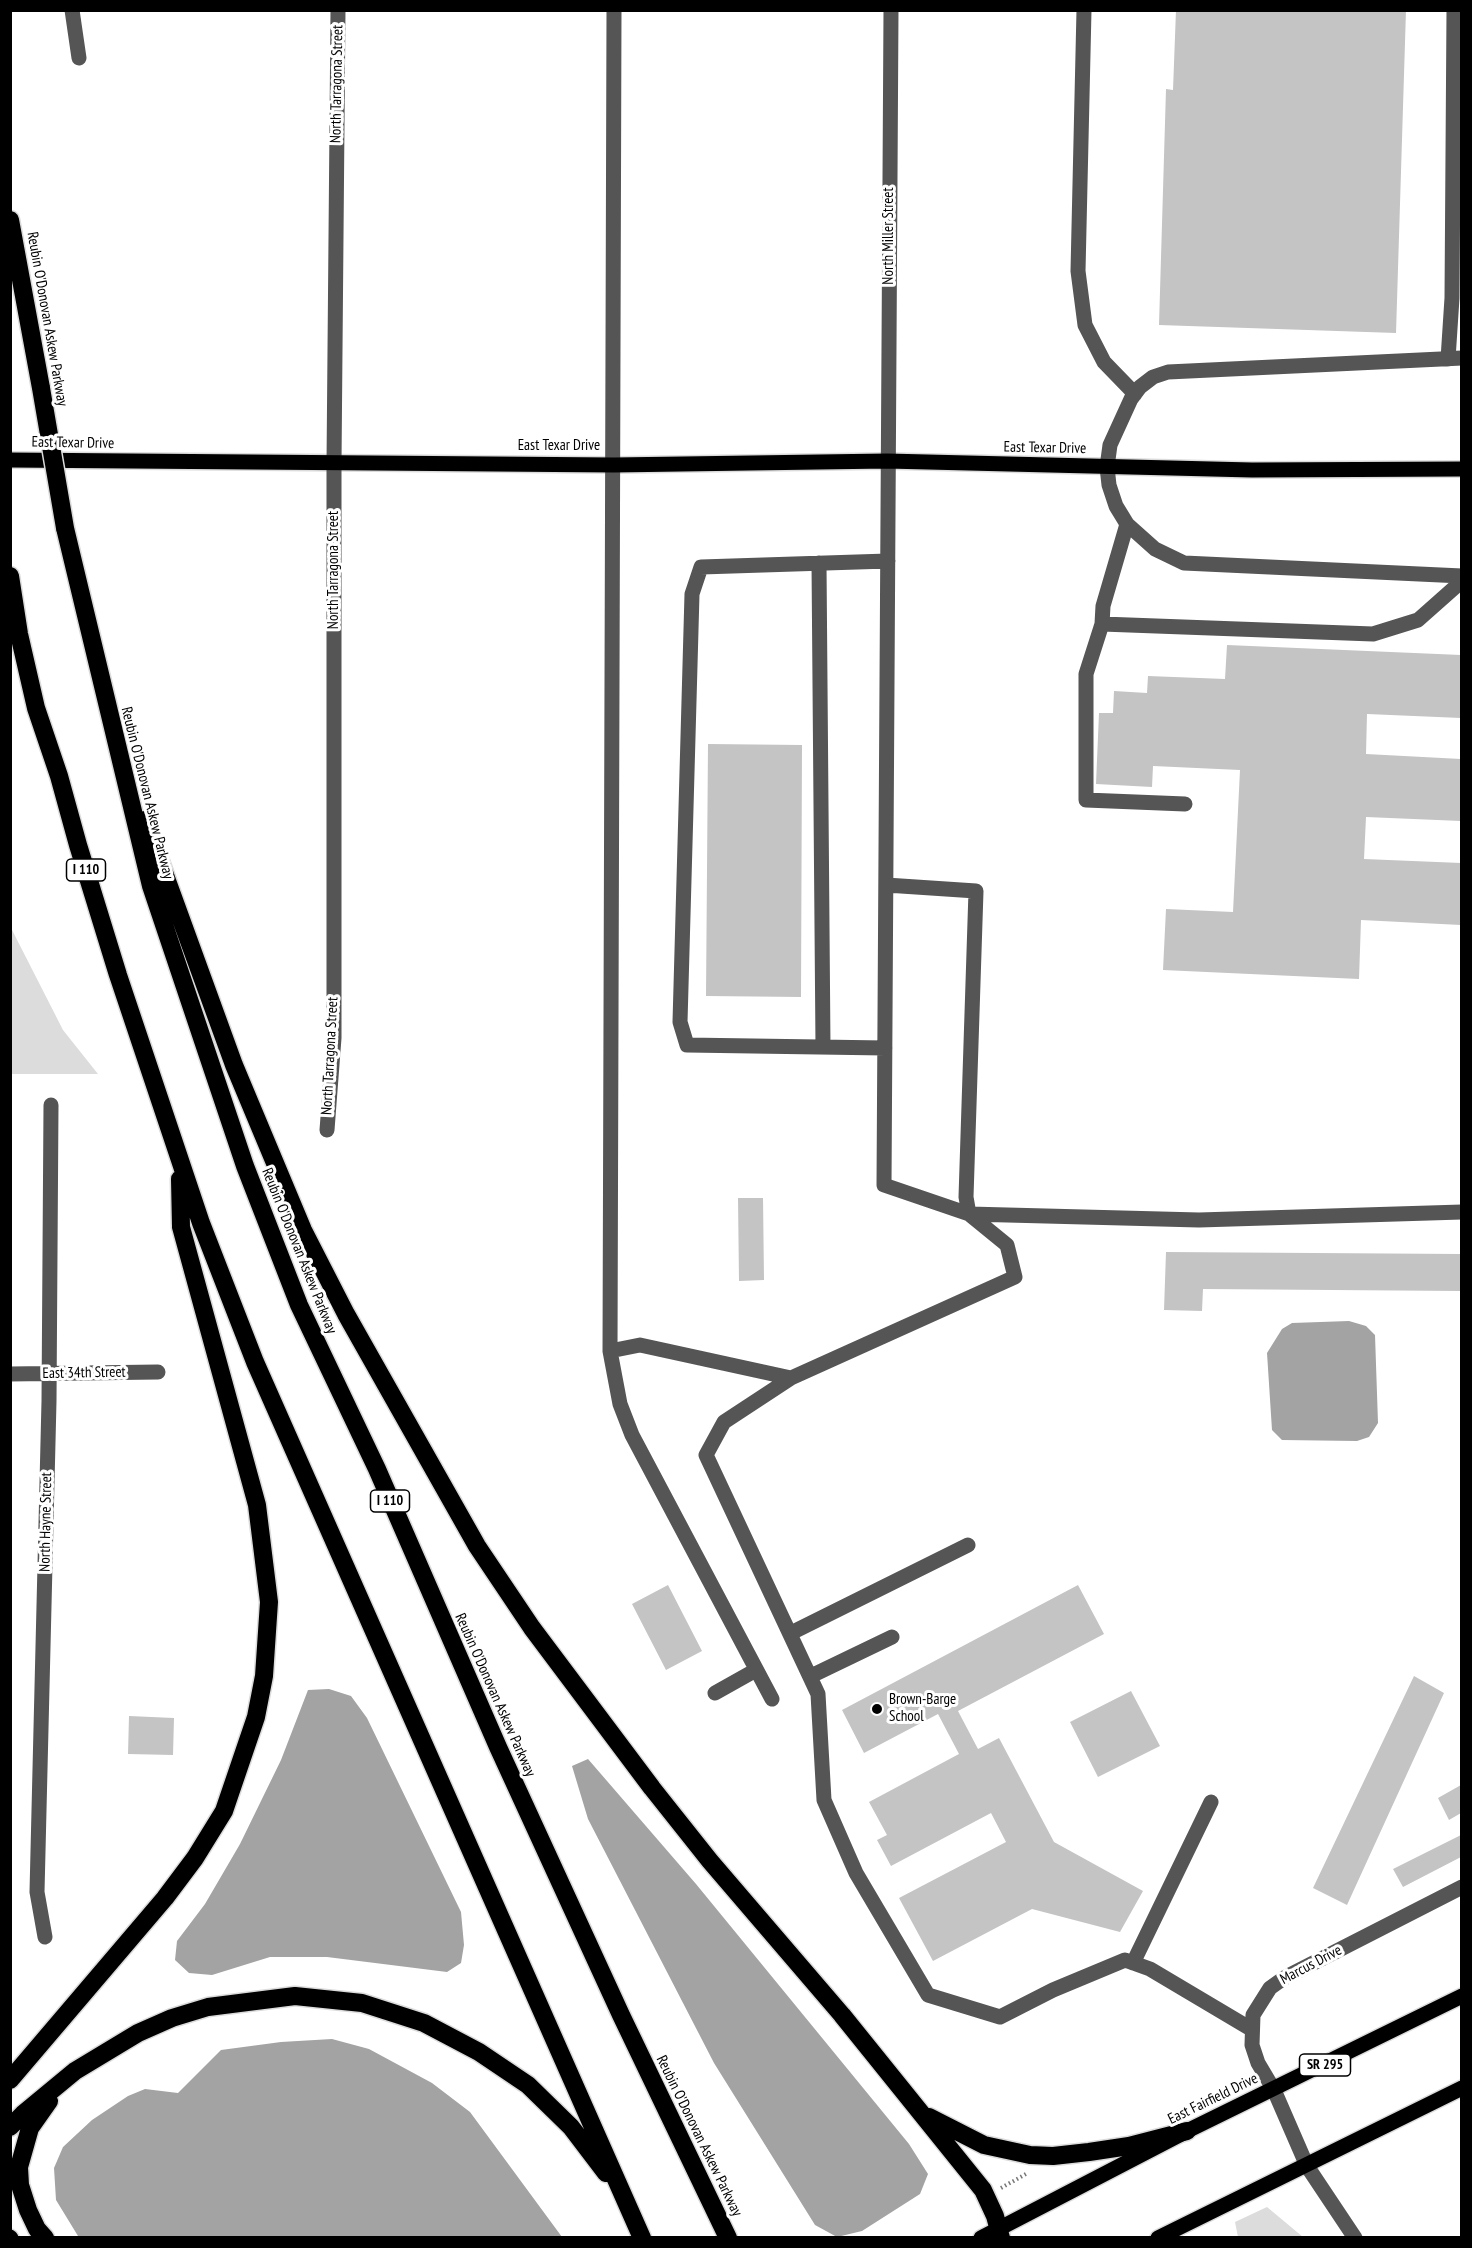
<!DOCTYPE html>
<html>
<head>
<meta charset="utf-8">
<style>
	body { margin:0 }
	#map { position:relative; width:1472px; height:2248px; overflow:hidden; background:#fff; font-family:"PT Sans Narrow",sans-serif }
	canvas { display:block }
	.frame { position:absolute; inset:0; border:12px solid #000; pointer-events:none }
</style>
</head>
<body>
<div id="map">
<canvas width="1472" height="2248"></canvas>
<div class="frame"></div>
</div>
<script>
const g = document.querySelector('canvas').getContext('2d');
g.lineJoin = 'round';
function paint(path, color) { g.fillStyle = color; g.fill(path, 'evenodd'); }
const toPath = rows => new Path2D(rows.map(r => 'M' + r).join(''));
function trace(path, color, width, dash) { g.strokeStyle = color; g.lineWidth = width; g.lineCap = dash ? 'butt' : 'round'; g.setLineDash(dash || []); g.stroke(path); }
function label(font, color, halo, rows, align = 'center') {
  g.font = font + ' "PT Sans Narrow",sans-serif'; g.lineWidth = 6; g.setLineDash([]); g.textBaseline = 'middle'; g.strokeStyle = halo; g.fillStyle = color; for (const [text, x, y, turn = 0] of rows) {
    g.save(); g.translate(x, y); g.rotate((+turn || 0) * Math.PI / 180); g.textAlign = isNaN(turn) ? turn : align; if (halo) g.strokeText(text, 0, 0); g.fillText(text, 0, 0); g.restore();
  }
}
const green = toPath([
	[10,926,63,1030,98,1074,11,1074],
	[1267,2207,1303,2237,1238,2237,1235,2222]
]);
const water = toPath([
	[1349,1321,1366,1326,1375,1335,1378,1423,1369,1437,1357,1441,1282,1440,1272,1430,1267,1353,1282,1329,1292,1323],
	[329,1689,351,1696,367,1718,461,1912,464,1945,461,1963,447,1972,327,1957,270,1957,212,1975,189,1973,175,1960,177,1941,205,1904,240,1844,281,1760,308,1690],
	[588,1759,696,1884,909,2144,928,2174,920,2194,862,2231,837,2237,815,2225,714,2063,588,1819,572,1766],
	[332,2039,369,2049,432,2083,470,2112,562,2237,78,2236,56,2200,54,2168,63,2147,92,2120,128,2096,145,2089,178,2093,221,2050,281,2042]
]);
const building = toPath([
	[1176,10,1406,10,1396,333,1159,325,1166,89,1173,90],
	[1227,645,1461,655,1461,718,1367,714,1366,754,1461,759,1461,821,1366,817,1364,859,1461,863,1461,925,1361,920,1359,979,1163,970,1166,909,1233,912,1240,770,1153,766,1152,787,1096,784,1099,713,1113,713,1114,691,1147,693,1148,676,1225,679],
	[708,744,802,745,801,997,706,996],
	[738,1198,763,1198,764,1280,739,1281],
	[1166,1252,1461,1254,1461,1291,1203,1289,1202,1311,1164,1310],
	[668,1585,702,1651,666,1670,632,1604],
	[1078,1585,1104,1634,958,1711,978,1749,999,1738,1054,1842,1143,1891,1120,1932,1032,1909,933,1961,899,1898,1006,1842,991,1813,891,1866,877,1840,887,1835,869,1802,959,1754,938,1714,864,1753,842,1710],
	[1414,1676,1444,1693,1347,1905,1313,1888],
	[1131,1691,1160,1746,1098,1777,1070,1722],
	[129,1716,174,1718,173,1755,128,1754],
	[1461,1785,1461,1813,1449,1820,1438,1798],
	[1461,1835,1461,1857,1403,1887,1393,1869]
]);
const path = toPath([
	[1001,2188,1026,2174]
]);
const minor = toPath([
	[72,10,79,58],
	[614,10,610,1351,620,1404,632,1435,772,1699],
	[1084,10,1078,271,1085,325,1104,362,1135,394],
	[1462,358,1168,372,1153,377,1140,387,1131,399,1110,445,1107,467,1109,485,1116,506,1127,524,1155,549,1184,563,1462,576],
	[1448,359,1452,298,1454,10],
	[1127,524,1103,606,1102,624,1373,634,1418,620,1462,581],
	[819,563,823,1047],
	[1102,624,1086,674,1086,800,1185,804],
	[886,885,976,891,966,1197,969,1214,1199,1220,1462,1212],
	[885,1048,687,1045,680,1022,692,594,701,567,888,561],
	[327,1130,334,1038,334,463,338,10],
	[610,1351,640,1345,791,1378,1015,1277,1007,1245,969,1214,884,1185,891,10],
	[10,1374,158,1372],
	[791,1378,724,1422,706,1455,818,1694,824,1800,856,1873,928,1995,1000,2017,1053,1990,1125,1960,1150,1969,1251,2029],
	[791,1633,968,1545],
	[811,1676,892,1637],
	[715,1693,756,1670],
	[45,1937,37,1892,49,1401,51,1105],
	[1133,1963,1211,1802],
	[1355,2238,1307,2166,1274,2090,1258,2063,1252,2045,1253,2015,1270,1988,1284,1978,1462,1887]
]);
const major = toPath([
	[10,460,614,465,887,461,1252,470,1462,469],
	[10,2237,11,2238],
	[981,2238,1187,2131,1462,1996],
	[1158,2238,1462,2088]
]);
const highway = toPath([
	[10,220,41,388],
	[65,528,151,886,245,1166,299,1305,377,1469,498,1747,621,2015,728,2238],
	[10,576,19,634,36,708,59,776,78,845,118,975,201,1223,255,1362,642,2238],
	[145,820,234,1065,303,1230,346,1314,477,1546,532,1628,652,1788,710,1861,842,2015,983,2190,995,2216,1001,2238],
	[10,2080,165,1898,195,1858,224,1811,256,1717,264,1676,269,1602,257,1505,181,1227,180,1179],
	[929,2117,984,2145,1030,2155,1053,2156,1089,2152,1129,2146,1187,2131],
	[10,2127,23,2114,75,2071,138,2033,172,2018,208,2007,295,1996,362,2003,424,2023,479,2052,528,2085,571,2127,606,2173],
	[45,2238,37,2229,28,2210,20,2185,19,2167,30,2128,49,2101]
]);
const highwayBridge = toPath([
	[41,388,65,528]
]);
const markers = [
	[877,1709,6,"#000"]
];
const shields = [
	[86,870,39],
	[390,1501,39],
	[1325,2065,51]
];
const shieldNames = [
	["I 110",86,870],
	["I 110",390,1501],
	["SR 295",1325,2065]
];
const streetNames = [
	["North Tarragona Street",337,84,-89],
	["North Miller Street",889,236,-90],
	["Reubin O'Donovan Askew Parkway",47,319,80],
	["East Texar Drive",73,443,1],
	["East Texar Drive",559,446],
	["East Texar Drive",1045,448,1],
	["North Tarragona Street",334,570,-90],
	["Reubin O'Donovan Askew Parkway",147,793,76],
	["North Tarragona Street",330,1056,-87],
	["Reubin O'Donovan Askew Parkway",299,1251,68],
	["East 34th Street",84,1373,-1],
	["North Hayne Street",46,1522,-89],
	["Reubin O'Donovan Askew Parkway",495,1695,66],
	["Marcus Drive",1311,1965,-28],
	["East Fairfield Drive",1213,2099,-26],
	["Reubin O'Donovan Askew Parkway",699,2136,64]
];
const poiNames = [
	["Brown-Barge",889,1700],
	["School",889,1717]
];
paint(green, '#dcdcdc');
paint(water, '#a3a3a3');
paint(building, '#c4c4c4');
trace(major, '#dbdbdb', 18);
trace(highway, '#dbdbdb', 21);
trace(path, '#777', 4, [1.5, 3]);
trace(minor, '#555', 15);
trace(major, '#000', 15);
trace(highway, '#000', 18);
trace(highwayBridge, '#dbdbdb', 21, []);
trace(highwayBridge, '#000', 18);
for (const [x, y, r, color] of markers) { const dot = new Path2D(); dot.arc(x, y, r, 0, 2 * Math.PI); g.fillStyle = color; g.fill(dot); trace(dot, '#fff', 2); }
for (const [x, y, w] of shields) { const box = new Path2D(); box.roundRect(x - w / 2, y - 11, w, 22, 4.5); g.fillStyle = '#fff'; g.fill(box); trace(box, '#000', 1.5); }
label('bold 14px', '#000', null, shieldNames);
label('15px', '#000', '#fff', streetNames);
label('15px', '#000', '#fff', poiNames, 'left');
</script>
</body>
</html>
